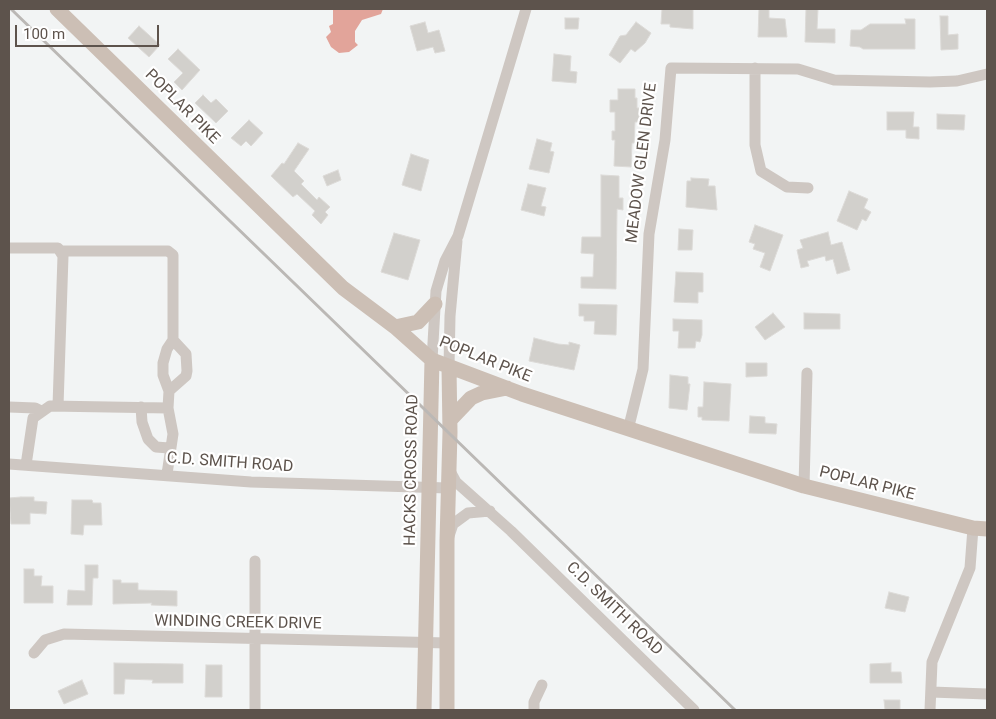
<!DOCTYPE html>
<html>
<head>
<meta charset="utf-8">
<style>
	body { margin:0 }
	#map { position:relative; width:996px; height:719px; overflow:hidden; background:#f2f4f4; font-family:Roboto,sans-serif }
	canvas { display:block }
	.frame { position:absolute; inset:0; border:10px solid #5d534c; pointer-events:none }
	.scale { position:absolute; left:15px; top:25px; width:144px; height:22px; box-sizing:border-box; border:2px solid #5d534c; border-top:0; padding-left:6px; font-size:15px; line-height:18px; white-space:nowrap; color:#5d534c; -webkit-text-stroke:4px #fff; paint-order:stroke }
</style>
</head>
<body>
<div id="map">
<canvas width="996" height="719"></canvas>
<div class="frame"></div>
<div class="scale">100 m</div>
</div>
<script>
const g = document.querySelector('canvas').getContext('2d');
g.lineJoin = 'round';
function paint(path, color) { g.fillStyle = color; g.fill(path, 'evenodd'); }
const toPath = rows => new Path2D(rows.map(r => 'M' + r).join(''));
function trace(path, color, width, dash) { g.strokeStyle = color; g.lineWidth = width; g.lineCap = dash ? 'butt' : 'round'; g.setLineDash(dash || []); g.stroke(path); }
function label(font, color, halo, rows, align = 'center') {
  g.font = font + ' Roboto,sans-serif'; g.lineWidth = 4.5; g.setLineDash([]); g.textBaseline = 'middle'; g.strokeStyle = halo; g.fillStyle = color; for (const [text, x, y, turn = 0] of rows) {
    g.save(); g.translate(x, y); g.rotate((+turn || 0) * Math.PI / 180); g.textAlign = isNaN(turn) ? turn : align; if (halo) g.strokeText(text, 0, 0); g.fillText(text, 0, 0); g.restore();
  }
}
const water = toPath([
	[333,9,383,9,381,14,362,20,355,31,355,42,358,45,349,52,339,53,331,47,326,37,331,32,329,26,333,24]
]);
const building = toPath([
	[662,9,693,9,693,29,670,27,670,24,661,24,662,9],
	[759,9,769,9,769,18,785,19,787,37,758,37,759,9],
	[806,9,818,9,817,29,835,29,835,43,805,42,806,9],
	[940,16,948,16,948,35,958,34,958,49,941,50,940,16],
	[565,18,579,18,578,29,565,29,565,18],
	[905,19,915,19,915,49,863,49,860,47,850,46,851,30,861,30,870,24,906,24,905,19],
	[425,22,428,33,439,30,445,51,435,53,433,47,417,51,410,26,425,22],
	[636,22,651,33,645,43,635,52,631,49,620,63,609,55,620,36,626,35,636,22],
	[139,26,160,45,149,57,128,38,139,26],
	[178,49,200,70,182,90,174,82,183,73,168,59,178,49],
	[554,54,571,56,570,71,577,72,576,83,552,81,554,54],
	[618,89,635,89,635,98,637,98,637,108,639,108,639,122,635,122,634,143,632,143,631,167,614,166,615,140,612,140,612,131,615,131,615,112,610,112,610,100,618,100,618,89],
	[203,95,211,103,216,99,228,111,216,123,195,103,203,95],
	[887,112,914,112,913,127,919,127,919,139,906,138,906,130,887,130,887,112],
	[937,114,965,115,964,130,937,129,937,114],
	[249,120,263,133,251,146,246,141,241,146,231,138,249,120],
	[537,139,552,143,550,151,554,152,549,173,529,169,537,139],
	[298,143,309,149,294,171,304,181,301,184,317,200,319,197,330,207,325,212,328,215,321,224,312,215,315,211,297,194,293,197,271,176,282,163,284,164,298,143],
	[411,154,429,160,421,191,402,185,411,154],
	[338,170,341,180,327,186,323,176,338,170],
	[601,175,619,176,619,198,623,198,623,210,617,209,616,289,581,288,581,277,593,277,594,254,581,253,582,237,601,237,601,175],
	[691,178,709,179,708,186,715,186,717,210,686,207,687,181,691,181,691,178],
	[528,184,546,188,541,206,546,207,544,216,521,210,528,184],
	[849,191,868,199,864,208,871,212,866,221,862,219,857,230,837,221,849,191],
	[755,225,783,235,770,271,760,267,765,253,753,249,755,244,749,242,755,225],
	[679,229,693,230,692,250,678,250,679,229],
	[828,232,831,245,842,242,850,270,837,274,833,259,826,261,825,256,807,261,809,266,801,268,797,250,803,248,800,240,828,232],
	[394,233,420,240,408,280,381,272,394,233],
	[676,272,703,273,703,292,698,292,698,303,674,302,676,272],
	[579,304,617,305,616,335,594,334,595,321,584,321,584,316,579,316,579,304],
	[773,313,785,327,765,340,755,327,773,313],
	[804,313,840,314,840,329,804,329,804,313],
	[673,319,702,320,702,335,700,342,696,341,695,348,678,348,679,331,673,331,673,319],
	[534,338,558,344,569,345,569,342,580,345,574,370,529,361,534,338],
	[746,363,767,363,767,376,746,377,746,363],
	[670,375,688,377,688,384,690,384,687,410,669,408,670,375],
	[704,382,731,384,729,421,702,420,702,417,698,417,698,407,703,407,704,382],
	[750,416,765,417,765,423,777,424,776,434,749,433,750,416],
	[21,497,34,497,34,501,47,502,46,514,30,513,30,524,11,524,9,498,21,497],
	[72,500,92,500,93,503,101,503,102,525,84,525,83,535,71,534,72,500],
	[85,565,98,565,98,578,93,578,92,605,67,605,68,590,85,591,85,565],
	[24,569,34,569,34,576,42,576,41,586,53,586,53,603,24,603,24,569],
	[113,580,121,580,121,583,138,583,138,590,177,591,177,606,151,605,152,603,113,604,113,580],
	[889,592,909,597,905,612,885,608,889,592],
	[114,663,183,664,183,683,152,683,153,680,125,679,124,694,114,694,114,663],
	[891,663,891,672,901,672,902,683,870,683,870,664,891,663],
	[206,665,222,665,222,697,205,697,206,665],
	[82,680,88,694,64,704,58,691,82,680],
	[884,700,900,700,900,710,885,710,884,700]
]);
const minor = toPath([
	[755,68,755,145,761,171,787,187,808,188],
	[9,248,58,248,63,256,58,406],
	[61,251,168,251,173,255,173,340,167,349,163,363,163,375,169,391,168,408],
	[432,360,436,291,445,261,458,236,526,9],
	[449,367,450,316,457,241],
	[169,391,186,376,187,371,186,354,173,340],
	[9,407,35,408,41,411],
	[141,407,142,422,148,439,156,447,169,448],
	[628,430,643,369,649,234,665,140,671,68,798,69,834,80,930,82,957,81,987,74],
	[9,464,251,482,448,488],
	[26,465,33,418,50,406,168,408,173,434,167,474],
	[449,469,456,482,511,531,694,710],
	[804,486,807,373],
	[449,536,453,524,468,513,490,511],
	[255,561,255,710],
	[34,653,45,640,64,634,448,643],
	[931,692,987,694],
	[534,710,534,702,542,685],
	[930,710,932,662,970,568,973,528]
]);
const major = toPath([
	[57,9,343,288,395,327,432,360,522,394,804,486,973,528,987,529],
	[395,327,418,322,435,304],
	[450,420,471,398,482,393,507,388],
	[424,710,432,360],
	[447,710,447,541,450,432,449,367]
]);
const rail = toPath([
	[11,9,735,710]
]);
const streetNames = [
	["POPLAR PIKE",182,107,45],
	["MEADOW GLEN DRIVE",642,163,-83],
	["POPLAR PIKE",485,360,22],
	["C.D. SMITH ROAD",230,463,4],
	["HACKS CROSS ROAD",412,470,-89],
	["POPLAR PIKE",867,484,14],
	["C.D. SMITH ROAD",614,609,44],
	["WINDING CREEK DRIVE",238,623,1]
];
paint(water, '#e2a49a');
paint(building, '#d2d0cc');
trace(building, '#dcdad7', 1);
trace(minor, '#cec7c2', 11);
trace(major, '#ccbfb5', 15);
trace(rail, '#bbb8b5', 3);
label('16px', '#5d534c', '#fff', streetNames);
</script>
</body>
</html>
